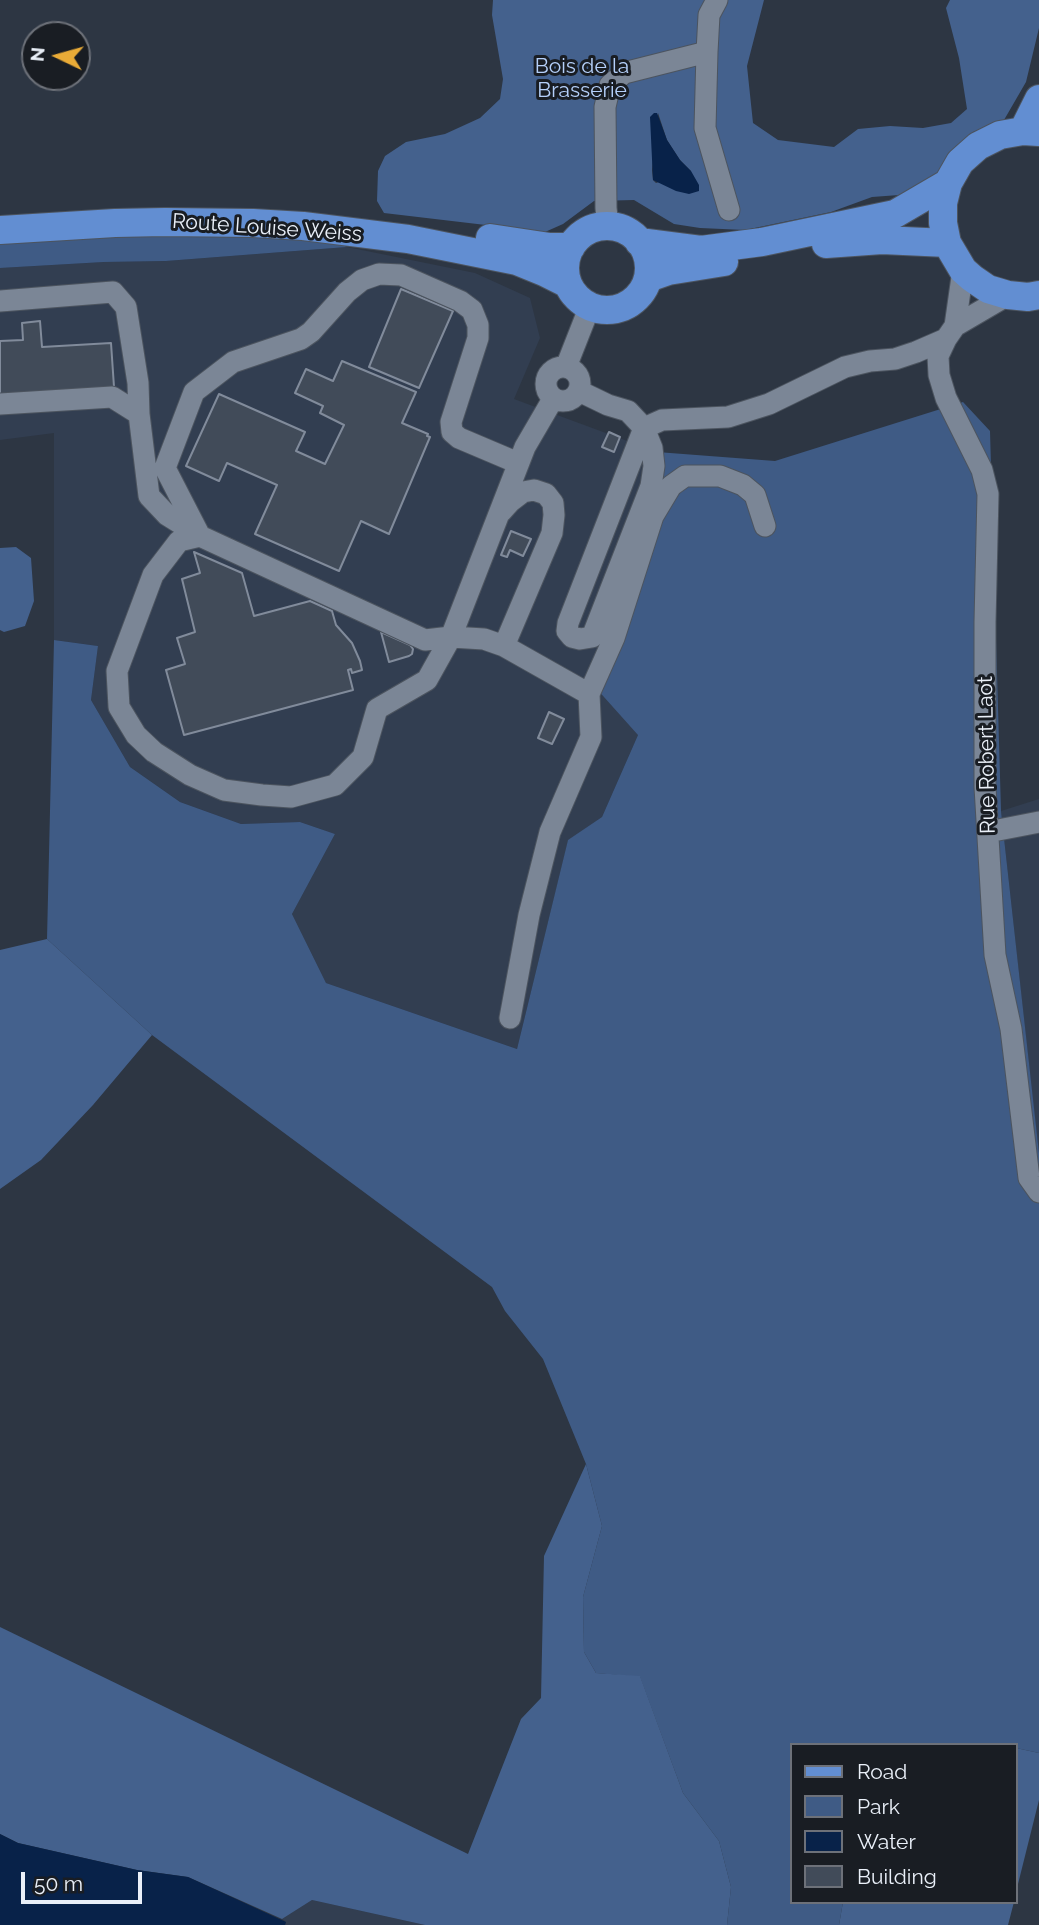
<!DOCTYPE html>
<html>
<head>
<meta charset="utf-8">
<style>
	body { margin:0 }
	#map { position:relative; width:1039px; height:1925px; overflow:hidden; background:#2d3643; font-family:Raleway,sans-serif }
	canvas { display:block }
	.legend { position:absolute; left:790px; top:1743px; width:228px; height:161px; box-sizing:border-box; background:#191d23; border:2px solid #6d7179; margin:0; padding:9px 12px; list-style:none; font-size:21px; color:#eaf0f9 }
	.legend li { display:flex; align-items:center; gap:14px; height:35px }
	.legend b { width:35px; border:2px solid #6d7179 }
	.north { position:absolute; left:21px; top:21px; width:70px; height:70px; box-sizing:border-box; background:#191d23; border:2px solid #6d7179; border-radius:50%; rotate:275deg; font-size:19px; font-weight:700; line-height:28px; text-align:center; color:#eaf0f9 }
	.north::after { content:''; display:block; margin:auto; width:24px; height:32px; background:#e9ab37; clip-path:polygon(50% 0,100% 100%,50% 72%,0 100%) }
	.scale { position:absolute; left:21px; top:1872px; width:121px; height:32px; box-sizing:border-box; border:4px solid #eaf0f9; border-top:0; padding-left:9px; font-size:21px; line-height:24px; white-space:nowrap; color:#eaf0f9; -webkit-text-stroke:5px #191d23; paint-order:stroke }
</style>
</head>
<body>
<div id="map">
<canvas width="1039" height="1925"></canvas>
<ul class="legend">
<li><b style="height:9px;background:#628ed2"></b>Road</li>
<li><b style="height:19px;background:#3f5b85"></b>Park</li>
<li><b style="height:19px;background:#082249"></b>Water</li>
<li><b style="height:19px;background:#414b59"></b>Building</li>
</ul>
<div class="north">N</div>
<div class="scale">50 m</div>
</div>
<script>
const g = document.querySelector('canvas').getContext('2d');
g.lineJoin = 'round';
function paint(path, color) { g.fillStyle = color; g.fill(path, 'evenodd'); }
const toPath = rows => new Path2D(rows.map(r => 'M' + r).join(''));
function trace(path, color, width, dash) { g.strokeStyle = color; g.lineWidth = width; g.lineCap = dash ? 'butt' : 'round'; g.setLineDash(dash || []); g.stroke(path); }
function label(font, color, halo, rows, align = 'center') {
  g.font = font + ' Raleway,sans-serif'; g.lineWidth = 6; g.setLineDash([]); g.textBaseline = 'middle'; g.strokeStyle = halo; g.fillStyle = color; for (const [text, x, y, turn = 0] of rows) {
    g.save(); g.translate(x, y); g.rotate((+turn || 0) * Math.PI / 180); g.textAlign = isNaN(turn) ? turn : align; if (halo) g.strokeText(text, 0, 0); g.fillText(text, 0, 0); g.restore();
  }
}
const built = toPath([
	[347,247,475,273,530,298,540,338,514,399,657,452,638,735,602,817,568,841,517,1049,326,983,292,914,335,834,300,822,241,824,180,802,130,767,91,700,98,646,54,640,54,433,0,440,0,268,104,262,166,261],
	[1039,799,1039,1155,1001,811],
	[312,1900,425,1925,285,1925,286,1922,282,1919]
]);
const green = toPath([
	[266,215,347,247,166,261,104,262,0,268,0,220],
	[963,402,990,431,1001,811,1039,1153,1039,1753,1016,1748,1016,1745,993,1743,986,1745,792,1745,792,1902,843,1902,839,1925,727,1925,731,1887,719,1841,683,1793,640,1677,596,1673,584,1652,583,1597,602,1526,586,1464,543,1359,505,1311,492,1287,152,1035,47,939,54,640,98,646,91,700,130,767,180,802,241,824,300,822,335,834,292,914,326,983,517,1049,568,840,602,817,638,735,587,678,657,481,657,452,775,461]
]);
const forest = toPath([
	[493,0,764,0,747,66,753,123,778,140,834,147,858,129,890,126,923,128,951,123,967,109,959,58,946,8,950,0,1039,0,1039,28,1026,82,1004,120,973,132,928,188,899,195,872,197,831,212,745,230,700,228,674,224,634,200,594,201,563,224,545,232,384,213,377,201,378,171,385,156,406,142,445,134,480,118,500,99,503,79,492,15],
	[658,113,667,140,680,160,691,171,656,183,653,180,652,170],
	[16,547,31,558,34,601,25,626,4,632,0,630,0,548],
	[47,939,152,1035,93,1105,41,1160,0,1189,0,950],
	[586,1464,602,1526,583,1597,584,1652,596,1673,640,1676,683,1793,719,1841,731,1887,727,1925,425,1925,312,1900,282,1919,188,1877,137,1870,18,1843,0,1834,0,1627,468,1854,521,1719,541,1698,544,1556],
	[1016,1748,1039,1753,1039,1800,1016,1892],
	[843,1902,1014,1902,1008,1925,839,1925]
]);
const water = toPath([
	[654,113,657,113,667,140,680,160,691,171,699,185,699,191,689,194,676,191,653,180,650,117],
	[0,1834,18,1843,137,1870,188,1877,286,1922,285,1925,0,1925]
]);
const building = toPath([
	[401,289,453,311,419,388,369,367,401,289],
	[40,321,42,347,111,343,114,387,0,395,0,341,23,340,22,323,40,321],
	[342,361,416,392,402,423,428,434,427,436,430,437,389,534,361,521,339,571,255,534,277,485,227,463,219,481,186,466,219,394,305,432,296,451,325,464,344,425,320,413,323,406,295,393,306,369,333,381,342,361],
	[609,432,620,437,614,452,602,447,609,432],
	[511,531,531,539,523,556,510,550,507,557,501,555,511,531],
	[194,552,242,573,254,616,310,601,332,611,336,625,352,643,360,661,362,670,352,673,351,669,348,670,353,690,184,735,166,670,185,664,177,638,195,632,182,579,200,573,194,552],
	[381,632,410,645,413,649,412,654,409,656,389,662,381,632],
	[549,712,564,719,552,744,538,738,549,712]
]);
const minor = toPath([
	[707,52,705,128,729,210],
	[608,226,606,208,605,107,610,85,624,73,707,52,709,15,717,0],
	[1008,295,955,326,946,339,938,356,939,375,946,398,982,470,988,494,985,622,985,787,995,955,1011,1029,1029,1178,1039,1192],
	[0,301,113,292,126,307,138,383,139,414,149,496,167,515,199,535],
	[955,326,963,270],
	'546 384a17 17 0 1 1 34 0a17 17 0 1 1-34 0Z',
	[566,367,590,306],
	[579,391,608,405,628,411,644,428,652,448,654,466,651,486,592,637,580,639,572,637,567,631,568,623,644,428,662,420,728,417,769,404,845,367,870,361,895,359,916,352,946,339],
	[0,404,112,397,139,414],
	[501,512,510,502,523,492,534,490,546,494,553,503,554,515,552,533,504,646],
	[200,536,179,541,153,575,117,671,119,707,136,735,154,752,190,775,224,790,262,795,291,797,335,785,363,757,377,709,427,680,451,637,525,447,553,399],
	[589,694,614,638,653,516,671,486,685,476,720,476,743,485,755,495,765,526],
	[988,832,1039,822],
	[510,1018,529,915,550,832,591,737,589,694,504,646,484,639,451,637,425,640,200,536,165,468,194,392,233,362,301,339,311,332,347,292,362,280,379,274,401,275,460,301,472,310,478,325,478,338,451,422,452,432,459,438,518,463]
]);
const major = toPath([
	[1023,131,1039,99],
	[1039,132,1023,131,1000,135,978,146,960,162,948,183,943,203,943,223,947,243,963,270,972,278,988,289,1008,295,1028,297,1039,295],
	'565 268a42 42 0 1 1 84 0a42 42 0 1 1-84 0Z',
	[0,230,115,223,165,222,253,223,303,226,408,239,517,261,544,272,568,284],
	[490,238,550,247,571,247],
	[639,242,701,250,762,242,895,214,948,183],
	[826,244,882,240,947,243],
	[648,278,668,271,724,262]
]);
const parkNames = [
	["Bois de la",582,67],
	["Brasserie",582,91]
];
const streetNames = [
	["Route Louise Weiss",267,228,4],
	["Rue Robert Laot",987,755,-91]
];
paint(built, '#323e51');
paint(green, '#3f5b85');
paint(forest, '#44618d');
paint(water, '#082249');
paint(building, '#414b59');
trace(building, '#818b9b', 2);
trace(minor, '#4c545f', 23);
trace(major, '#4c545f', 30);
trace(minor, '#7b8696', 21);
trace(major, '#628ed2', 28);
label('21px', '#b5d0fa', '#191d23', parkNames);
label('21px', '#eaf0f9', '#191d23', streetNames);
</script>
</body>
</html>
